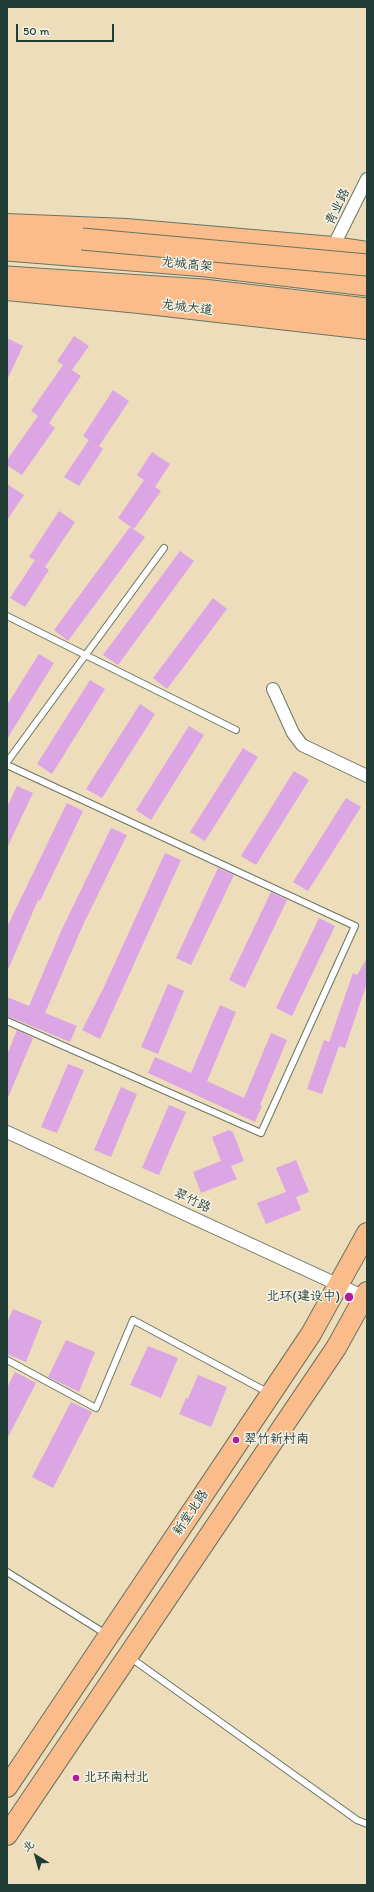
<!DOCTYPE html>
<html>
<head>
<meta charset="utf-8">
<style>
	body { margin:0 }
	#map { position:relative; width:374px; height:1892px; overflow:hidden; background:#edddba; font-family:Itim,"LXGW WenKai TC",sans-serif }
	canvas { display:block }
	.frame { position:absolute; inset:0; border:8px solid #1f3d34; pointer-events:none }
	.north { position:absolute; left:16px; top:1836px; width:40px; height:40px; -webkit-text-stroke:3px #f7f3e8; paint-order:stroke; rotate:323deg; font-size:11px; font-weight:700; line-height:16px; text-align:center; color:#1f3d34 }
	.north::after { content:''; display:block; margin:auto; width:14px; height:18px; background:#1f3d34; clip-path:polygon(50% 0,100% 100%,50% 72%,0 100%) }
	.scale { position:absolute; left:16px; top:24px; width:98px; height:18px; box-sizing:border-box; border:2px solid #1f3d34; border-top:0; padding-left:5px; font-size:12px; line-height:14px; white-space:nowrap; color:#1f3d34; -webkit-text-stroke:3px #f7f3e8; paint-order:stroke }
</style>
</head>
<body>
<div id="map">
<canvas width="374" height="1892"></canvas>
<div class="frame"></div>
<div class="north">北</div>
<div class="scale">50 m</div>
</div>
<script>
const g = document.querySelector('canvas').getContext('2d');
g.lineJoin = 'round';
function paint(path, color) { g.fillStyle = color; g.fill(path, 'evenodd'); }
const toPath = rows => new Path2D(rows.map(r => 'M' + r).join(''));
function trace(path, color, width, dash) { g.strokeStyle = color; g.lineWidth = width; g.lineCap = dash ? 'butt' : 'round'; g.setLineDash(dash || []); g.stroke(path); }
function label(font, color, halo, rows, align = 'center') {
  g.font = font + ' Itim,"LXGW WenKai TC",sans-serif'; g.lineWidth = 3; g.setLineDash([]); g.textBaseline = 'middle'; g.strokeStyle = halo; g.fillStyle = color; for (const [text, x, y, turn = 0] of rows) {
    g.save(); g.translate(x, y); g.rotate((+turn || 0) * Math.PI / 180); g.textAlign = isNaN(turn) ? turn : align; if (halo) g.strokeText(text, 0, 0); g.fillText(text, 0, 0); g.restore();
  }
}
const building = toPath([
	[74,336,89,346,72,370,81,376,49,423,55,428,22,475,7,465,7,460,38,416,31,411,63,365,57,361],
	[7,338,23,346,7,380],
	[113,390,129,401,99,446,103,449,79,486,64,477,89,440,83,436],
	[152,452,170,464,155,487,161,491,134,529,118,518,144,480,137,475],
	[7,484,24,495,7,520],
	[59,511,75,522,45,567,49,570,25,607,10,598,35,560,29,557],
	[130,527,145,537,68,641,54,630],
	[180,551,194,561,118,665,103,655],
	[213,598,227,609,167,689,153,678],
	[39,654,54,663,7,739,7,705],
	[90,680,105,689,52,774,37,764],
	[140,704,155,714,102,798,86,789],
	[189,726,204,735,151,820,136,810],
	[243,748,258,757,205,841,190,832],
	[294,771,309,780,256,865,241,856],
	[17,786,33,793,7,848,7,807],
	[346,798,361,807,308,891,293,882],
	[67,803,83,811,40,901,38,900,7,972,7,927],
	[111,828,127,835,83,925,45,1013,77,1026,70,1042,7,1016,7,997,29,1006,62,929],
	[165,853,181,860,100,1039,82,1030,103,989],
	[218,868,234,875,191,965,176,958],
	[271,892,287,900,245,988,229,980],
	[319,918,335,926,292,1016,276,1008],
	[367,958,367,983,345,1048,339,1046,322,1094,307,1089,324,1040,329,1042,353,973,357,975],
	[168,984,184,991,158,1054,141,1047],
	[220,1005,236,1012,207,1081,244,1098,271,1033,287,1040,260,1105,262,1106,255,1122,148,1073,155,1057,191,1073],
	[17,1030,33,1038,7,1100,7,1055],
	[68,1064,84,1070,57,1133,41,1127],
	[121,1087,137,1094,111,1157,94,1150],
	[169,1105,186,1112,159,1175,142,1168],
	[229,1130,233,1132,244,1161,231,1166,237,1179,201,1193,193,1172,221,1161,212,1137],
	[296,1160,309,1192,296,1197,301,1210,266,1224,257,1203,286,1192,276,1168],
	[13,1309,42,1321,26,1362,7,1354,7,1323],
	[66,1340,95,1352,79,1392,48,1377],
	[148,1346,178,1358,161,1398,130,1385],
	[15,1372,36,1383,7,1439,7,1388],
	[198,1375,227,1387,211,1427,179,1414,186,1398,188,1399],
	[71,1402,92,1412,53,1488,32,1477]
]);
const service = toPath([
	[7,616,236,730],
	[7,762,164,548],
	[7,765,355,926,261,1133,7,1021],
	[7,1360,96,1408,133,1320,269,1393],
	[7,1572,106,1634],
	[131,1658,357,1820,367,1824]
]);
const minor = toPath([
	[333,247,367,179],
	[273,689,293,733,302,745,367,776],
	[7,1132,367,1298]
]);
const primary = toPath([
	[7,224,126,229,333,247,367,252],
	[7,290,139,303,367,329],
	[7,1787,311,1334,367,1233],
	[7,1835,336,1348,367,1292]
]);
const trunk = toPath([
	[7,235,82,239],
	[7,250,206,266,367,285],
	[7,277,203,290,367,309]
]);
const trunkBridge = toPath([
	[82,239,367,265]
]);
const markers = [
	[349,1297,5,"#b5179e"],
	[236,1440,4,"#b5179e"],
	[76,1778,4,"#b5179e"]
];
const streetNames = [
	["青业路",338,207,-64],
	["龙城高架",187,265,6],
	["龙城大道",187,308,7],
	["翠竹路",192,1201,25],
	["新堂北路",191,1513,-56]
];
const poiNames = [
	["北环(建设中)",340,1297,"right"],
	["翠竹新村南",244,1440],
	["北环南村北",84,1778]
];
paint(building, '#dca6e4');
trace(service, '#677563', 8);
trace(minor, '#677563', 14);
trace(primary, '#677563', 22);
trace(trunk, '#677563', 23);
trace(service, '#fff', 6);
trace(minor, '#fff', 12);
trace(primary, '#f9bc8a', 20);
trace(trunk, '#f9bc8a', 21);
trace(trunkBridge, '#677563', 23, []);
trace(trunkBridge, '#f9bc8a', 21);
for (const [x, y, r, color] of markers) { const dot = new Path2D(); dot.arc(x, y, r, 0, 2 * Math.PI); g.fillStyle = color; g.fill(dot); trace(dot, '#f7f3e8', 1.5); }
label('13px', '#1f3d34', '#f7f3e8', streetNames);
label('13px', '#1f3d34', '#f7f3e8', poiNames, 'left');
</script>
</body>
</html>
